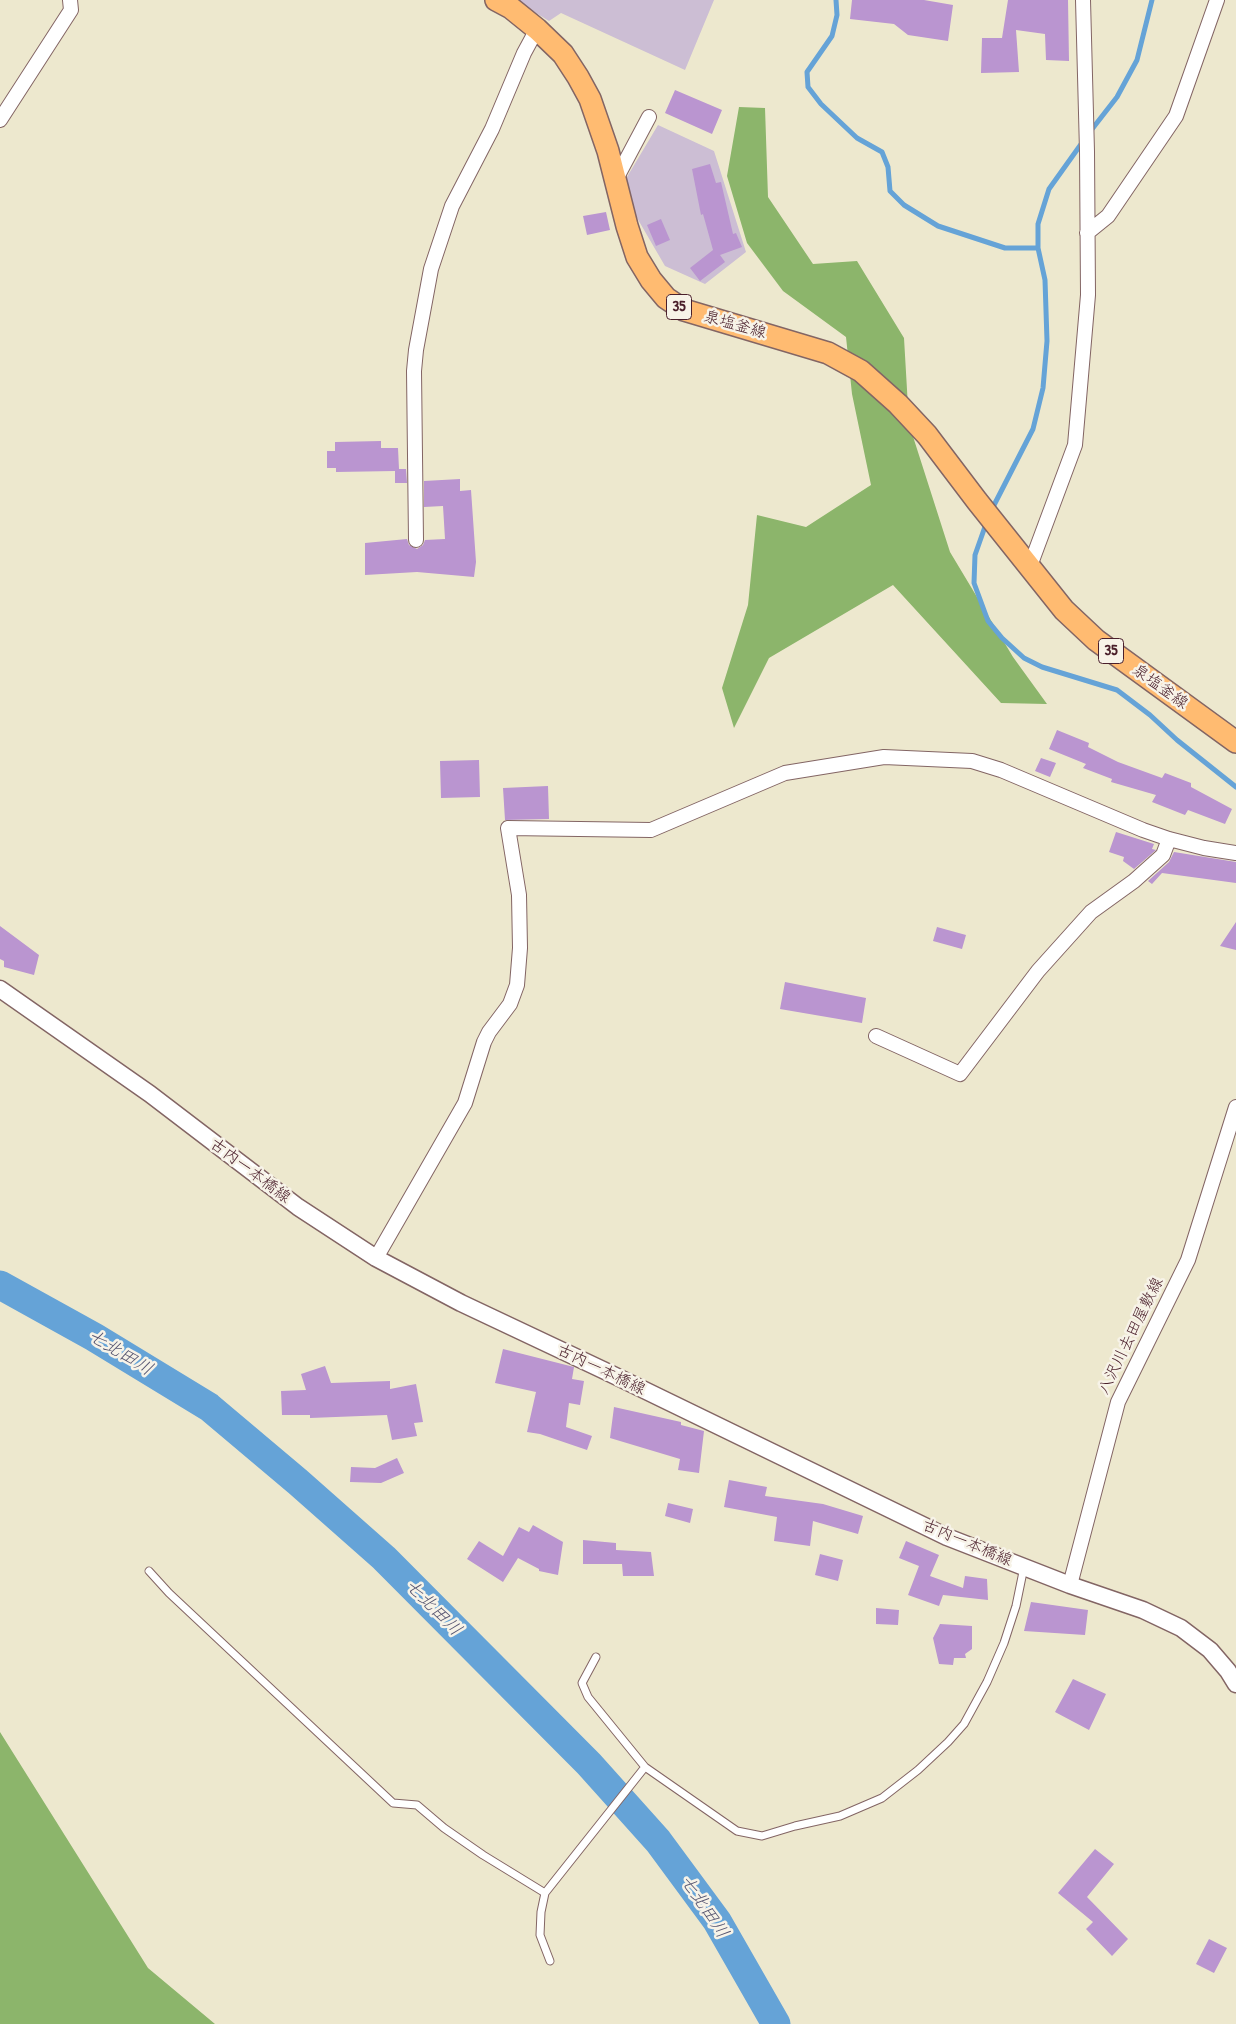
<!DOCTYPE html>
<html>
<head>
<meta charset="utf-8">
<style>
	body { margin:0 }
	canvas { display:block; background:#ede8ce }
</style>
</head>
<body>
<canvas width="1236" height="2024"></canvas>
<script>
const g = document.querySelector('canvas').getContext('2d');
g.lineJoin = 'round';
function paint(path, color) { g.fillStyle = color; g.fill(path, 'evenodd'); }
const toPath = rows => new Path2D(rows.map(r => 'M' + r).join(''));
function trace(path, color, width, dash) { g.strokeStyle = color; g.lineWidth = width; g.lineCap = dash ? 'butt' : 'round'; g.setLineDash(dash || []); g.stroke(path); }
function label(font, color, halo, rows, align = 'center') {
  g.font = font + ' "Patrick Hand","Klee One",sans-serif'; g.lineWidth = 5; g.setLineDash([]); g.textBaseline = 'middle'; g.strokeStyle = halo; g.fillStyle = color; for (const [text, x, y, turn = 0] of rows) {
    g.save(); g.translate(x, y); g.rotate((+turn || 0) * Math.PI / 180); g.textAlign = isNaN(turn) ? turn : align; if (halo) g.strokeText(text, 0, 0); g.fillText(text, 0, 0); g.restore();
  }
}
const industrial = toPath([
	[515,0,714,0,685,70,561,13,549,21],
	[658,125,714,151,746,252,705,284,665,266,633,211,624,182]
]);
const forest = toPath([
	[739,107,765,108,768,197,813,264,857,261,904,338,909,424,950,552,1013,657,1047,704,1001,703,893,585,769,658,734,728,722,688,748,605,757,515,806,527,871,485,852,394,846,337,783,291,747,243,727,176],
	[0,1732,148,1968,215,2024,0,2024]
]);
const stream = toPath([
	[836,0,837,15,832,36,807,72,808,87,821,104,857,138,882,152,888,167,890,191,904,205,938,226,1005,248,1038,248],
	[1089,133,1117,97,1137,60,1152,0],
	[991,511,1033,429,1043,388,1047,341,1045,280,1038,248,1038,224,1049,189,1084,140],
	[987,521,975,555,974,583,988,621,1002,638,1024,658,1042,667,1117,690,1150,715,1177,740,1236,787]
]);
const river = toPath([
	[0,1285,94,1337,209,1407,298,1482,384,1558,589,1764,658,1841,717,1921,776,2024]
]);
const building = toPath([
	[852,0,924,0,953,5,948,41,908,35,894,24,850,19],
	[1008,0,1068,0,1069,61,1046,60,1045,34,1016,30,1019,72,981,73,982,38,1002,38],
	[675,90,722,110,712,134,665,113],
	[710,164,716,183,721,182,733,234,736,233,742,247,720,255,725,262,700,281,690,268,713,250,703,214,701,215,692,169],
	[606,212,610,230,587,235,583,216],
	[661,219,670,240,656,246,647,225],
	[381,441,381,448,398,448,399,469,406,469,407,483,395,483,395,471,336,472,336,468,327,468,327,451,335,451,335,442],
	[460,479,460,491,471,490,476,562,474,577,417,572,365,575,365,543,407,539,409,545,417,549,423,545,425,540,445,539,443,506,424,507,424,481],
	[1057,730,1089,743,1088,747,1118,762,1162,778,1165,773,1191,783,1191,787,1232,809,1225,824,1188,810,1185,815,1152,802,1156,795,1111,782,1112,779,1083,768,1086,764,1049,749],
	[1041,758,1056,763,1050,777,1035,771],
	[479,760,480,797,441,798,440,761],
	[548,786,549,819,505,820,503,788],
	[1116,832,1154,844,1152,849,1156,850,1134,869,1123,861,1124,857,1109,852],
	[1174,852,1236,862,1236,883,1162,873,1152,884,1148,881,1169,862],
	[1236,922,1236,950,1220,946],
	[0,926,39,955,34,975,4,967,4,961,0,959],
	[937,927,966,935,962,949,933,941],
	[785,982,866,998,862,1023,780,1009],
	[503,1349,574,1367,572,1379,584,1381,580,1405,569,1403,566,1427,592,1436,587,1450,540,1434,527,1432,536,1392,495,1383],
	[325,1366,331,1383,390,1381,390,1389,416,1384,423,1422,414,1423,417,1436,392,1440,387,1415,310,1418,310,1415,282,1415,281,1391,306,1390,301,1374],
	[614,1407,681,1422,681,1425,704,1431,699,1473,678,1470,680,1459,610,1438],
	[397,1458,404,1473,381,1483,350,1482,351,1467,375,1468],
	[729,1480,767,1487,765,1496,823,1504,863,1516,858,1534,813,1521,810,1546,774,1541,777,1517,724,1507],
	[668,1503,693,1509,690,1523,665,1516],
	[533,1525,563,1542,558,1575,539,1571,539,1569,518,1558,503,1582,467,1559,479,1541,503,1556,519,1527,529,1532],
	[583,1540,616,1543,616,1550,651,1552,654,1576,623,1576,622,1564,583,1564],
	[906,1541,939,1555,930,1576,963,1588,965,1576,987,1579,988,1600,943,1595,939,1606,908,1595,919,1566,899,1558],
	[820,1554,843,1560,838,1581,815,1575],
	[1031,1602,1088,1610,1085,1635,1024,1631],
	[876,1608,899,1610,898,1625,876,1624],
	[940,1624,972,1626,972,1649,965,1654,966,1658,954,1658,953,1665,939,1664,933,1638],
	[1073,1679,1106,1694,1089,1730,1055,1712],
	[1095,1849,1114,1864,1087,1897,1128,1939,1112,1956,1086,1929,1093,1922,1058,1893],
	[1209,1939,1227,1948,1214,1973,1196,1964]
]);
const service = toPath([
	[149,1571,169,1593,393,1803,417,1805,444,1828,483,1855,545,1893],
	[596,1657,582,1683,588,1697,645,1767,737,1831,762,1836,795,1826,840,1816,882,1798,918,1770,948,1742,964,1724,987,1682,1004,1643,1016,1606,1024,1567],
	[550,1961,540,1935,541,1912,545,1893,645,1767]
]);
const minor = toPath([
	[0,120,71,10,70,0],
	[615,181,649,117],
	[1087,233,1108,216,1176,116,1217,0],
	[416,540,414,371,416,350,431,269,452,206,492,129,524,53,537,29],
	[1030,566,1075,445,1088,295,1087,151,1083,0],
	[876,1036,960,1074,1038,971,1091,912,1134,881,1163,855,1169,839],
	[376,1258,465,1103,484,1042,489,1032,510,1004,517,985,520,948,519,895,508,828,651,830,785,773,884,757,972,761,1001,770,1143,830,1169,839,1204,848,1236,853],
	[1070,1585,1118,1402,1188,1260,1236,1107]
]);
const tertiary = toPath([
	[0,989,150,1094,298,1207,376,1258,461,1303,603,1370,947,1537,1070,1585,1143,1610,1181,1628,1210,1650,1228,1671,1236,1684]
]);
const primary = toPath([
	[496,0,511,8,537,29,563,54,578,77,590,99,608,151,627,226,637,257,651,280,666,298,684,310,828,353,861,371,898,404,927,435,977,501,1064,610,1096,640,1236,742]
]);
const shields = [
	[679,307,25],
	[1111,651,25]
];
const shieldNames = [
	["35",679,307],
	["35",1111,651]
];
const streetNames = [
	["泉塩釜線",735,325,16],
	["泉塩釜線",1160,687,36],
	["古内一本橋線",250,1171,37],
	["八沢川去田屋敷線",1131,1336,-64],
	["古内一本橋線",601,1370,26],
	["古内一本橋線",967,1543,23]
];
const waterNames = [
	["七北田川",120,1353,31],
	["七北田川",433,1608,45],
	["七北田川",704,1907,56]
];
paint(industrial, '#ccbed4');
paint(forest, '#8cb56b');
trace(stream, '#65a3d7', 5);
trace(river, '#65a3d7', 29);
paint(building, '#ba95d0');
trace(service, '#836564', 9);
trace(minor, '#836564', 16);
trace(tertiary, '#836564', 19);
trace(primary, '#836564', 24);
trace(service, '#fff', 7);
trace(minor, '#fff', 14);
trace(tertiary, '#fff', 16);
trace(primary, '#ffbb71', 21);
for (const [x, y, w] of shields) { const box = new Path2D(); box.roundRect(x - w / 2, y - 12.5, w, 25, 4); g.fillStyle = '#f7f3e8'; g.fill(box); trace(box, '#4a1f2b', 1); }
label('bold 15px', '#4a1f2b', null, shieldNames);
label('16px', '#4a1f2b', '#f7f3e8', streetNames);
label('italic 18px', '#555470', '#f7f3e8', waterNames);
</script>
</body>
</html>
